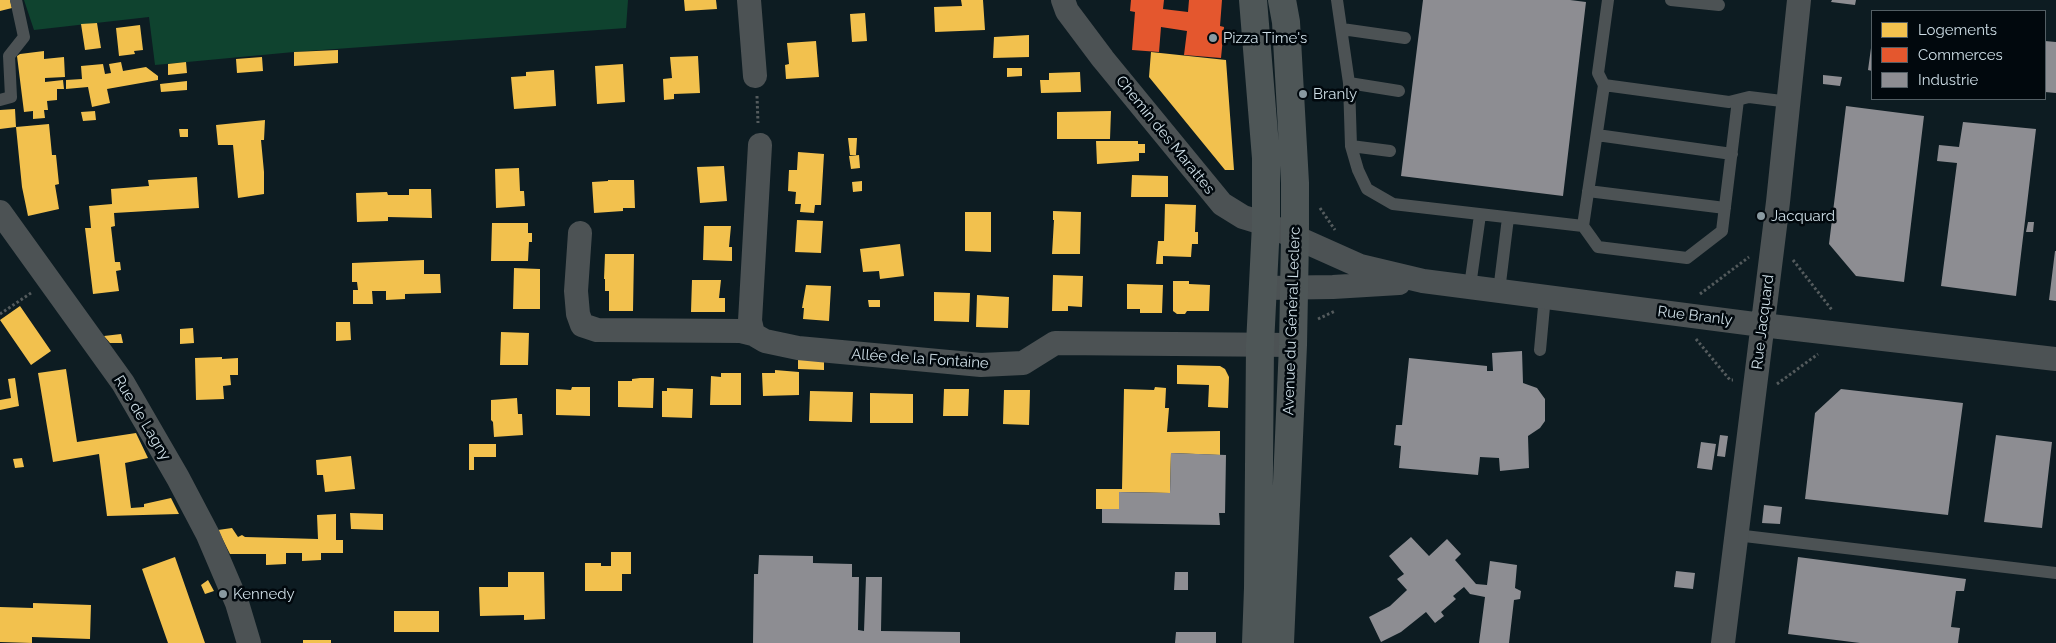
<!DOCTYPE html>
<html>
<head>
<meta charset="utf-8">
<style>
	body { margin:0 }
	#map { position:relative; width:2056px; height:643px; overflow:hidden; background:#0d1c22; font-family:Raleway,sans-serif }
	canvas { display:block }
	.legend { position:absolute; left:1871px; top:10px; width:175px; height:90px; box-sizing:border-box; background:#01080d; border:1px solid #535e64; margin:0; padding:6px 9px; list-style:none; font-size:15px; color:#cedee6 }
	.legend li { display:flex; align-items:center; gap:10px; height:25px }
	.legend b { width:25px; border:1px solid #535e64 }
</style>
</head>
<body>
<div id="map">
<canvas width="2056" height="643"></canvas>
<ul class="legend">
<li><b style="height:14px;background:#f2c14e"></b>Logements</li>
<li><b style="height:14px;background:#e4572e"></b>Commerces</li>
<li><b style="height:14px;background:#8d8d92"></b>Industrie</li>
</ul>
</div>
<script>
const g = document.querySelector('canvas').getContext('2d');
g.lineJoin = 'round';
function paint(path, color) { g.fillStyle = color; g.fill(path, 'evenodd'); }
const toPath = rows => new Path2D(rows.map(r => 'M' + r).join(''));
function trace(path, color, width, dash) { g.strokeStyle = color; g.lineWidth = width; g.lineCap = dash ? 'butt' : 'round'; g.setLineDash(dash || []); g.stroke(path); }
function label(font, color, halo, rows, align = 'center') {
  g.font = font + ' Raleway,sans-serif'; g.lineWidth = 5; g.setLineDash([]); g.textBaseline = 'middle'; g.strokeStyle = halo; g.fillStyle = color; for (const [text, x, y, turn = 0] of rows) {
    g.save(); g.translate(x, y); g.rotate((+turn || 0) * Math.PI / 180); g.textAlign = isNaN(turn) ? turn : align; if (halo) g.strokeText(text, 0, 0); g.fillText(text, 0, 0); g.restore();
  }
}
const green = toPath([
	[24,0,628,0,626,28,294,52,155,65,149,17,34,30]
]);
const homes = toPath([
	[0,0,10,0,12,8,0,11],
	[684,0,716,0,717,9,685,11],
	[961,0,983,0,985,30,935,32,934,7,962,6],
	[865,13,867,41,852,42,850,14],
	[97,23,101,48,85,50,81,24],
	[140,25,143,50,134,51,135,54,119,56,116,28],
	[1029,35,1029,57,993,58,994,37],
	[816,41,819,77,786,79,785,65,789,64,787,43],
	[338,50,338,63,294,66,294,52],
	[44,51,44,59,64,57,65,77,45,78,45,82,63,80,64,89,57,89,57,100,47,101,48,110,44,110,45,118,33,119,33,111,24,112,17,56,20,54],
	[1151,52,1226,60,1234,170,1225,170,1149,77],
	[698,56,700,93,674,94,674,99,664,100,663,79,672,78,670,57],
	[262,57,263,71,237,73,236,59],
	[121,62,123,71,146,67,158,76,158,80,107,89,110,103,92,107,88,87,66,89,66,80,82,79,81,66,103,64,105,74,111,73,109,64],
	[186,62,187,73,168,75,168,64],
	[623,64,625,102,597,104,595,66],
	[1007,68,1022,68,1022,76,1007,77],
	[554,70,556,106,514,109,511,77,526,76,526,72],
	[1080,72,1081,92,1041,93,1040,80,1049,80,1049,73],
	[187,81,187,90,161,92,160,84],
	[15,109,16,127,0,129,0,110],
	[95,111,96,120,83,121,81,112],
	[1111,111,1110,139,1057,139,1057,112],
	[265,120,264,140,261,140,264,172,264,194,238,198,233,145,218,145,216,125],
	[49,124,52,155,56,155,59,184,55,185,59,209,28,216,22,187,16,127],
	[179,129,188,129,188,137,180,137],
	[848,138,857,138,856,155,850,155],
	[1096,141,1138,141,1138,144,1145,144,1145,153,1139,153,1139,161,1097,164],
	[798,152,824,154,821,205,815,205,814,213,800,212,801,204,795,204,796,192,788,191,789,170,797,170],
	[859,155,860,168,851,169,849,156],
	[724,166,727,201,700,203,697,167],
	[519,168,520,191,524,191,525,206,496,208,495,169],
	[1132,175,1168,176,1168,197,1131,197],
	[197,177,199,208,114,213,115,226,111,227,115,262,120,262,121,270,116,271,119,291,93,294,85,228,91,228,89,206,112,204,111,189,149,186,148,180],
	[608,180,634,180,635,208,623,208,623,211,594,213,592,182,608,181],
	[862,181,862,191,853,192,852,182],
	[409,189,431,189,432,218,388,217,388,221,357,222,356,193,387,192,388,195,409,195],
	[1165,204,1196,205,1195,232,1198,232,1198,244,1192,244,1191,257,1163,256,1163,264,1156,264,1158,241,1164,241],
	[1053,211,1081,212,1080,254,1052,254,1054,220,1053,220],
	[965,212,991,212,991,252,965,251],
	[797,220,823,221,821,253,795,252],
	[492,223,528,223,528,233,532,233,532,242,529,242,528,261,491,261],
	[704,226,731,226,729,247,732,247,732,261,703,260],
	[900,244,904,276,880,279,879,271,863,272,860,249],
	[605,254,634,254,633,311,609,311,609,291,605,291,605,279,604,279],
	[424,260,424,274,440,274,441,293,405,294,405,299,386,300,386,291,372,291,373,304,353,304,353,290,358,290,357,282,352,282,352,263],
	[514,268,540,269,540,309,513,309],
	[1053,275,1083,276,1082,307,1068,306,1068,311,1052,311],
	[692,280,721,280,719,298,725,298,725,312,691,312],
	[1173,281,1189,281,1189,284,1210,285,1209,311,1187,311,1185,314,1177,314,1173,311],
	[1127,284,1163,285,1162,313,1140,313,1140,309,1127,309],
	[806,285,831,286,829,321,803,319,804,308,802,308],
	[934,292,970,293,969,322,934,321],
	[977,295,1009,297,1008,328,976,327],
	[868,300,880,300,880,307,869,307],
	[20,306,51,351,31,365,0,320],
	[336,322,350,322,351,340,336,341],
	[193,328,194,343,180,344,180,329],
	[501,332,529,333,528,365,500,365],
	[121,334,123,343,110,343,104,336],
	[222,357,222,359,238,358,238,375,230,375,231,385,223,386,224,399,196,400,195,358],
	[798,359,824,360,824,370,798,369],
	[1177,365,1220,366,1225,369,1229,377,1228,408,1208,407,1209,385,1177,384],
	[66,369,77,442,136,433,148,458,125,463,131,508,144,507,144,504,171,498,179,514,107,516,99,454,53,462,38,373],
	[775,370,799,372,799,395,763,396,762,373,775,373],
	[721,373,741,373,741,405,710,405,711,376,721,377],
	[15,378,19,406,0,410,0,400,11,398,8,379],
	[640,378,654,378,653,408,618,407,618,381,632,381,632,379],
	[572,387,590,387,590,416,556,415,556,389,571,390],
	[1155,387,1166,388,1165,408,1169,408,1167,432,1220,431,1220,455,1171,453,1170,493,1119,492,1119,509,1096,509,1096,489,1122,489,1124,389,1154,390],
	[667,388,693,389,692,418,662,417,662,391,667,391],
	[944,389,969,389,968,416,943,416],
	[1004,390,1030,390,1029,425,1003,424],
	[810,391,853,392,852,422,809,421],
	[870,393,913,394,913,423,870,423],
	[517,398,518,414,522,414,523,435,494,437,493,422,491,420,491,400],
	[469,444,496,444,496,457,474,457,474,470,469,470],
	[351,456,355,489,325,492,323,475,317,475,316,460],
	[22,458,24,467,15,468,13,459],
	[350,513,383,514,383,530,351,529],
	[336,514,336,540,343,540,343,553,321,553,321,560,302,561,302,553,286,553,286,564,266,565,266,554,230,554,218,530,232,528,238,537,242,535,245,537,318,539,317,515],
	[611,552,631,552,631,574,622,574,622,591,585,591,585,563,601,563,601,566,611,566],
	[175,557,205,643,168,643,142,569],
	[508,572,544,572,545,619,524,620,524,615,480,616,479,587,508,587],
	[208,580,214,591,205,594,201,585],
	[33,603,91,605,90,639,32,637,32,643,0,642,0,607,33,608],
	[394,611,439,611,439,632,394,632],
	[303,640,331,640,331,643,303,643]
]);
const shops = toPath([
	[1131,0,1164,0,1163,9,1188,12,1189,0,1222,0,1220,26,1224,27,1221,58,1184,55,1187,31,1161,27,1159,52,1132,50,1135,12,1130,11]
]);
const industry = toPath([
	[1423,0,1570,0,1586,2,1563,196,1401,176],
	[1832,0,1856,0,1855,5,1831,2],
	[2045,41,2056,42,2056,93,2045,92],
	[1871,48,1872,48,1872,71,1868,70],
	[1823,75,1842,77,1840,86,1823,84],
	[1846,106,1924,116,1904,282,1856,276,1829,244],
	[1963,122,2036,129,2016,296,1941,286,1957,163,1937,161,1939,145,1959,147],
	[2028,222,2034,222,2033,232,2026,232],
	[2055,251,2056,251,2056,301,2049,300],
	[1522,351,1523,383,1537,388,1545,399,1545,421,1540,428,1528,436,1529,468,1500,471,1499,458,1480,457,1478,475,1399,468,1401,446,1394,445,1396,425,1402,425,1409,358,1487,366,1487,371,1493,371,1492,353],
	[1841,389,1963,403,1948,515,1805,499,1815,413],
	[1720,435,1728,436,1725,457,1717,456],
	[1996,435,2052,442,2042,528,1984,522],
	[1701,442,1716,444,1712,470,1697,468],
	[1171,453,1226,455,1225,513,1219,513,1220,525,1102,523,1102,509,1119,509,1119,492,1170,493],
	[1764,505,1782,507,1780,524,1762,523],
	[1411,537,1429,556,1447,539,1461,554,1455,560,1476,584,1487,585,1490,561,1517,565,1515,588,1521,591,1520,599,1514,600,1509,643,1479,643,1485,597,1470,594,1464,587,1453,596,1456,599,1441,612,1444,616,1435,623,1426,612,1401,632,1381,642,1369,617,1390,606,1407,590,1397,579,1404,574,1389,556],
	[759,555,813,556,813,563,852,564,852,577,859,577,858,630,864,631,866,577,882,577,881,631,960,632,960,643,753,643,754,574,758,574],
	[1798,557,1966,579,1964,591,1956,591,1951,627,1960,628,1958,643,1860,643,1788,634],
	[1676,571,1695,573,1693,589,1674,587],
	[1175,572,1188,572,1188,590,1174,590],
	[1176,632,1216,632,1216,643,1175,643]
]);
const path = toPath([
	[757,96,758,123],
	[1320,208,1335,230],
	[1793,260,1832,310],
	[1700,294,1749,257],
	[0,314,31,293],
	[1318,319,1335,311],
	[1696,339,1730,380,1733,380],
	[1777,384,1818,354]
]);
const service = toPath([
	[1337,0,1349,83,1351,146,1358,170,1367,189,1393,204,1583,226,1604,85],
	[1608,0,1598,73,1604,85,1729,102,1749,97,1790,102],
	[1671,0,1719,5],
	[1342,29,1405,38],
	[1349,83,1399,91],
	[0,100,11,97,9,56,24,37,16,0],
	[1597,135,1732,154],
	[1351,146,1390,151],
	[1588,191,1725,208],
	[1583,226,1598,247,1687,258,1722,231,1738,100],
	[1470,286,1480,215],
	[1499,291,1508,218],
	[1540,350,1545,296],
	[1736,535,2056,573]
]);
const minor = toPath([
	[749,0,755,76],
	[1063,0,1067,11,1103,59,1222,204,1243,217,1266,224,1360,266,1423,281,1762,325,2056,359],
	[0,212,123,383,178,478,208,535,237,603,249,643],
	[580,233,576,291,578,314,582,325,597,330,741,331,753,334,765,341,798,348,981,365,1023,363,1055,343,1293,345],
	[1264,288,1333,287,1399,283],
	[753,334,750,321,760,145],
	[1723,643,1778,202,1799,0]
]);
const secondary = toPath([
	[1253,0,1266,158,1266,224,1260,345,1258,588,1256,643],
	[1280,643,1293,345,1295,239,1295,183,1286,22,1282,0]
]);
const markers = [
	[1213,38,5,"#8a9aa1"],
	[1303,94,5,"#8a9aa1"],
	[1761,216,5,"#8a9aa1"],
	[223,594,5,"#8a9aa1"]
];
const poiNames = [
	["Pizza Time's",1223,38],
	["Branly",1313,94],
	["Jacquard",1771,216],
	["Kennedy",233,594]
];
const streetNames = [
	["Chemin des Marattes",1165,135,51],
	["Rue Branly",1695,316,7],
	["Avenue du Général Leclerc",1292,321,-88],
	["Rue Jacquard",1763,322,-83],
	["Allée de la Fontaine",920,359,4],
	["Rue de Lagny",142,418,59]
];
paint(green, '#0f432f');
paint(homes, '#f2c14e');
paint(shops, '#e4572e');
paint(industry, '#8d8d92');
trace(path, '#545b5d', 3, [2.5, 2.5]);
trace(service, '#4c5254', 12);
trace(minor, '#4c5254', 24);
trace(secondary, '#4e5657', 28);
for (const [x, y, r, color] of markers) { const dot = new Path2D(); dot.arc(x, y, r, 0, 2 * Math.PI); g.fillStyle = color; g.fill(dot); trace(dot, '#01080d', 2); }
label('15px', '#cedee6', '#01080d', poiNames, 'left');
label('15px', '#cedee6', '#01080d', streetNames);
</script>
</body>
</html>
